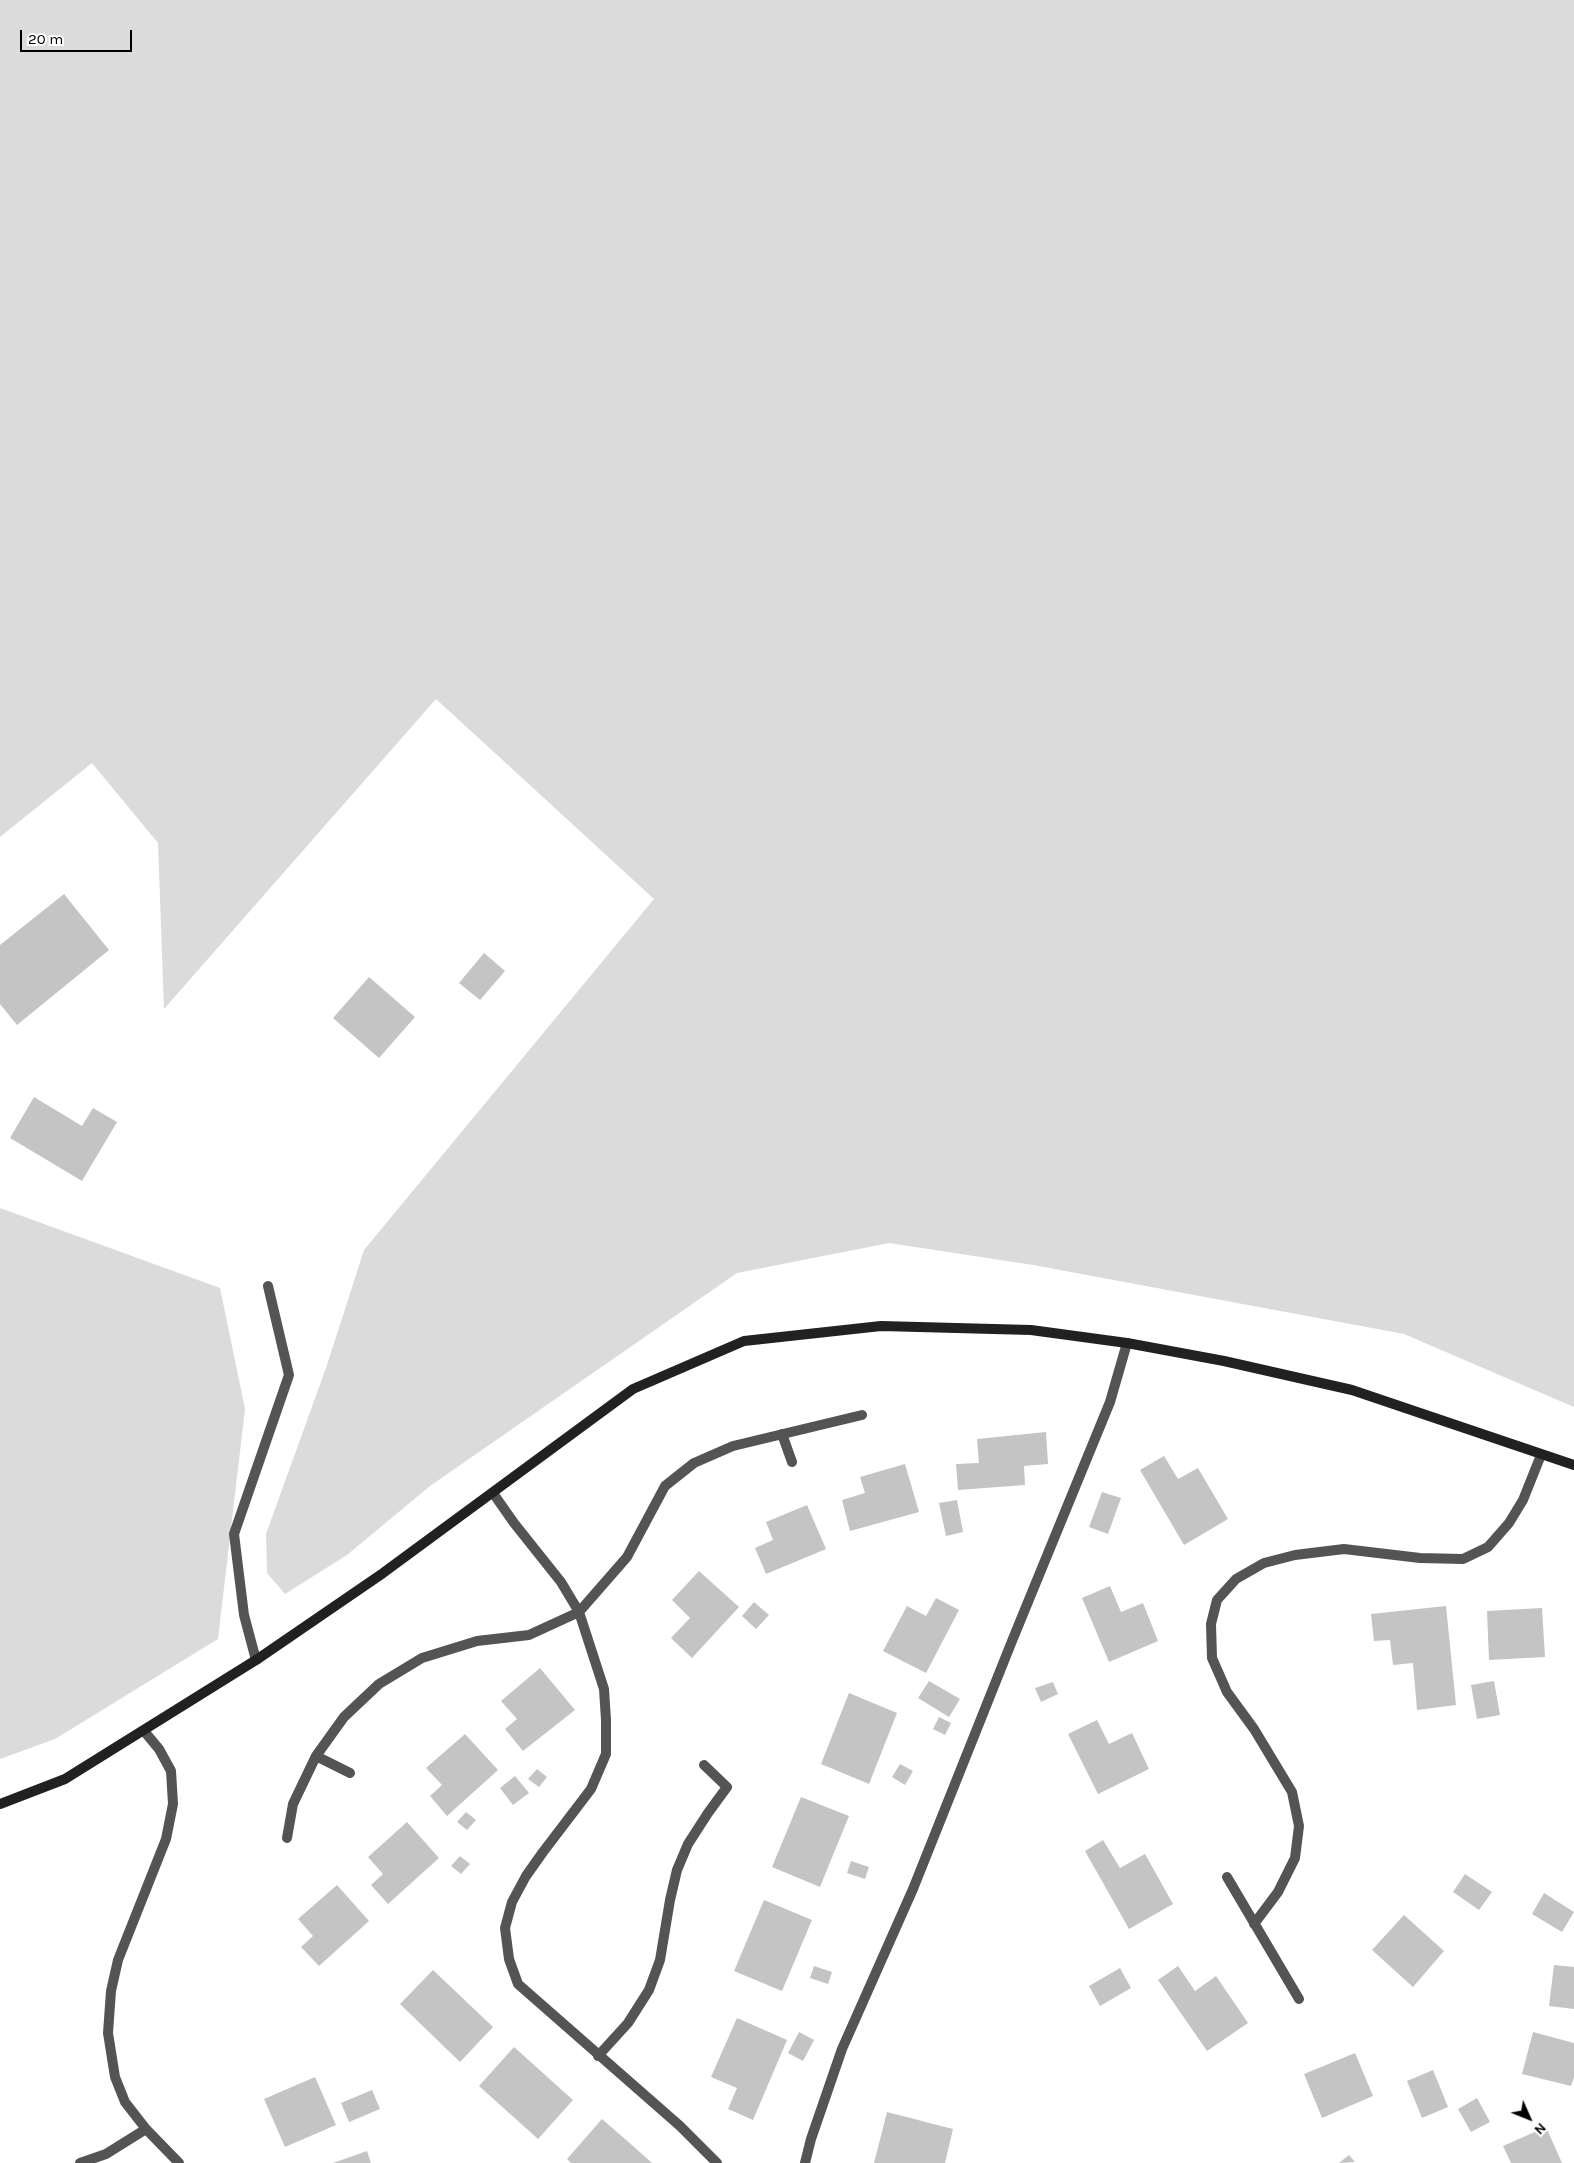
<!DOCTYPE html>
<html>
<head>
<meta charset="utf-8">
<style>
	body { margin:0 }
	#map { position:relative; width:1574px; height:2163px; overflow:hidden; background:#fff; font-family:Karla,sans-serif }
	canvas { display:block }
	.north { position:absolute; left:1504px; top:2093px; width:50px; height:50px; -webkit-text-stroke:4px #fff; paint-order:stroke; rotate:134deg; font-size:14px; font-weight:700; line-height:20px; text-align:center; color:#000 }
	.north::after { content:''; display:block; margin:auto; width:18px; height:22px; background:#000; clip-path:polygon(50% 0,100% 100%,50% 72%,0 100%) }
	.scale { position:absolute; left:20px; top:30px; width:112px; height:22px; box-sizing:border-box; border:2px solid #000; border-top:0; padding-left:6px; font-size:15px; line-height:18px; white-space:nowrap; color:#000; -webkit-text-stroke:4px #fff; paint-order:stroke }
</style>
</head>
<body>
<div id="map">
<canvas width="1574" height="2163"></canvas>
<div class="north">N</div>
<div class="scale">20 m</div>
</div>
<script>
const g = document.querySelector('canvas').getContext('2d');
g.lineJoin = 'round';
function paint(path, color) { g.fillStyle = color; g.fill(path, 'evenodd'); }
const toPath = rows => new Path2D(rows.map(r => 'M' + r).join(''));
function trace(path, color, width, dash) { g.strokeStyle = color; g.lineWidth = width; g.lineCap = dash ? 'butt' : 'round'; g.setLineDash(dash || []); g.stroke(path); }
const green = toPath([
	[0,0,1574,0,1574,1407,1404,1334,1033,1265,889,1243,737,1273,430,1486,347,1555,285,1594,267,1573,266,1534,327,1365,364,1250,654,899,436,699,164,1009,158,843,92,763,0,837],
	[0,1208,220,1288,245,1409,218,1639,55,1739,0,1759]
]);
const building = toPath([
	[64,894,109,950,17,1025,0,1004,0,945],
	[484,953,505,971,480,1000,459,983],
	[369,977,415,1017,379,1058,333,1018],
	[34,1097,82,1126,93,1108,117,1122,82,1181,10,1138],
	[1046,1432,1048,1464,1024,1466,1025,1485,958,1490,956,1464,979,1463,977,1439],
	[1164,1456,1178,1479,1198,1468,1228,1519,1184,1545,1140,1470],
	[905,1464,919,1512,850,1531,842,1500,865,1493,860,1477],
	[1102,1492,1121,1498,1108,1534,1089,1527],
	[957,1500,963,1532,946,1536,939,1503],
	[807,1505,826,1549,766,1574,755,1548,773,1540,766,1522],
	[699,1571,739,1607,692,1658,671,1638,690,1618,672,1600],
	[1110,1586,1121,1612,1143,1603,1158,1641,1109,1662,1082,1598],
	[936,1598,959,1610,926,1673,883,1651,907,1606,926,1616],
	[754,1602,769,1615,756,1629,742,1616],
	[1446,1606,1456,1705,1417,1710,1413,1663,1393,1665,1390,1640,1374,1641,1371,1614],
	[1542,1608,1545,1657,1489,1660,1487,1611],
	[540,1668,575,1710,523,1751,505,1729,517,1719,501,1701],
	[929,1681,960,1699,949,1717,918,1698],
	[1494,1681,1500,1715,1477,1719,1471,1685],
	[1053,1682,1058,1694,1041,1702,1035,1688],
	[849,1693,897,1713,869,1784,821,1764],
	[939,1717,951,1723,945,1735,933,1729],
	[1097,1720,1109,1744,1132,1733,1149,1769,1098,1794,1068,1734],
	[465,1734,498,1770,447,1816,430,1796,442,1785,426,1768],
	[900,1764,913,1771,905,1785,892,1777],
	[537,1769,547,1777,539,1787,528,1779],
	[515,1776,529,1793,513,1805,500,1788],
	[801,1797,849,1816,820,1887,772,1867],
	[466,1812,476,1820,467,1830,457,1822],
	[407,1822,439,1858,388,1904,371,1885,383,1874,368,1857],
	[1103,1840,1120,1868,1145,1854,1173,1904,1129,1929,1085,1851],
	[460,1856,470,1864,461,1874,451,1866],
	[851,1861,869,1867,865,1879,847,1873],
	[1465,1874,1492,1892,1479,1910,1453,1892],
	[337,1885,369,1921,319,1966,301,1947,313,1936,298,1919],
	[1544,1893,1574,1912,1562,1932,1532,1914],
	[764,1900,812,1920,782,1991,734,1971],
	[1404,1915,1444,1951,1413,1987,1372,1950],
	[1554,1965,1574,1967,1574,2009,1549,2006],
	[814,1966,832,1972,828,1984,810,1978],
	[1178,1966,1195,1991,1216,1976,1248,2023,1207,2051,1158,1980],
	[1120,1968,1131,1988,1100,2006,1089,1986],
	[433,1970,493,2027,460,2062,400,2004],
	[737,2018,787,2040,753,2120,728,2109,737,2088,711,2077],
	[799,2032,814,2040,803,2061,788,2053],
	[1533,2032,1574,2043,1574,2077,1571,2086,1522,2074],
	[514,2047,573,2100,538,2139,479,2086],
	[1355,2053,1373,2096,1322,2118,1304,2074],
	[1433,2070,1448,2107,1422,2118,1407,2081],
	[315,2077,336,2125,285,2147,264,2099],
	[372,2090,380,2109,349,2122,341,2103],
	[1477,2098,1490,2122,1471,2132,1458,2109],
	[887,2112,953,2129,945,2163,874,2163],
	[602,2119,633,2146,652,2163,571,2163,567,2159],
	[1546,2127,1562,2163,1511,2163,1503,2146],
	[367,2151,371,2163,333,2163],
	[1349,2155,1355,2162,1339,2163]
]);
const street = toPath([
	[782,1434,792,1462],
	[493,1493,514,1523,561,1582,579,1612,604,1689,606,1720,606,1754,591,1789,543,1852,526,1876,512,1902,505,1928,509,1959,518,1984,680,2126,717,2163],
	[256,1660,244,1615,234,1534,289,1375,268,1286],
	[144,1731,159,1749,171,1771,173,1804,166,1839,118,1960,111,1991,108,2033,115,2077,125,2102,146,2129,179,2163],
	[316,1756,350,1773],
	[287,1838,293,1804,316,1756,344,1717,379,1684,422,1658,477,1641,529,1635,579,1612,627,1557,665,1486,694,1463,733,1446,862,1415],
	[1227,1877,1299,1999],
	[1254,1924,1278,1892,1295,1858,1299,1826,1292,1792,1254,1729,1227,1692,1212,1658,1211,1624,1217,1600,1236,1579,1264,1563,1295,1555,1344,1549,1420,1558,1463,1559,1488,1547,1509,1523,1523,1500,1541,1455],
	[598,2056,628,2023,649,1990,660,1960,670,1900,677,1870,688,1844,708,1813,727,1787,704,1765],
	[80,2163,106,2154,146,2129],
	[805,2163,811,2139,842,2049,913,1889,1012,1641,1110,1402,1127,1343]
]);
const secondary = toPath([
	[0,1804,65,1779,256,1660,383,1573,633,1389,744,1341,881,1326,1031,1330,1127,1343,1224,1361,1352,1390,1574,1465]
]);
paint(green, '#dbdbdb');
paint(building, '#c4c4c4');
trace(street, '#545454', 10);
trace(secondary, '#212121', 10);
</script>
</body>
</html>
